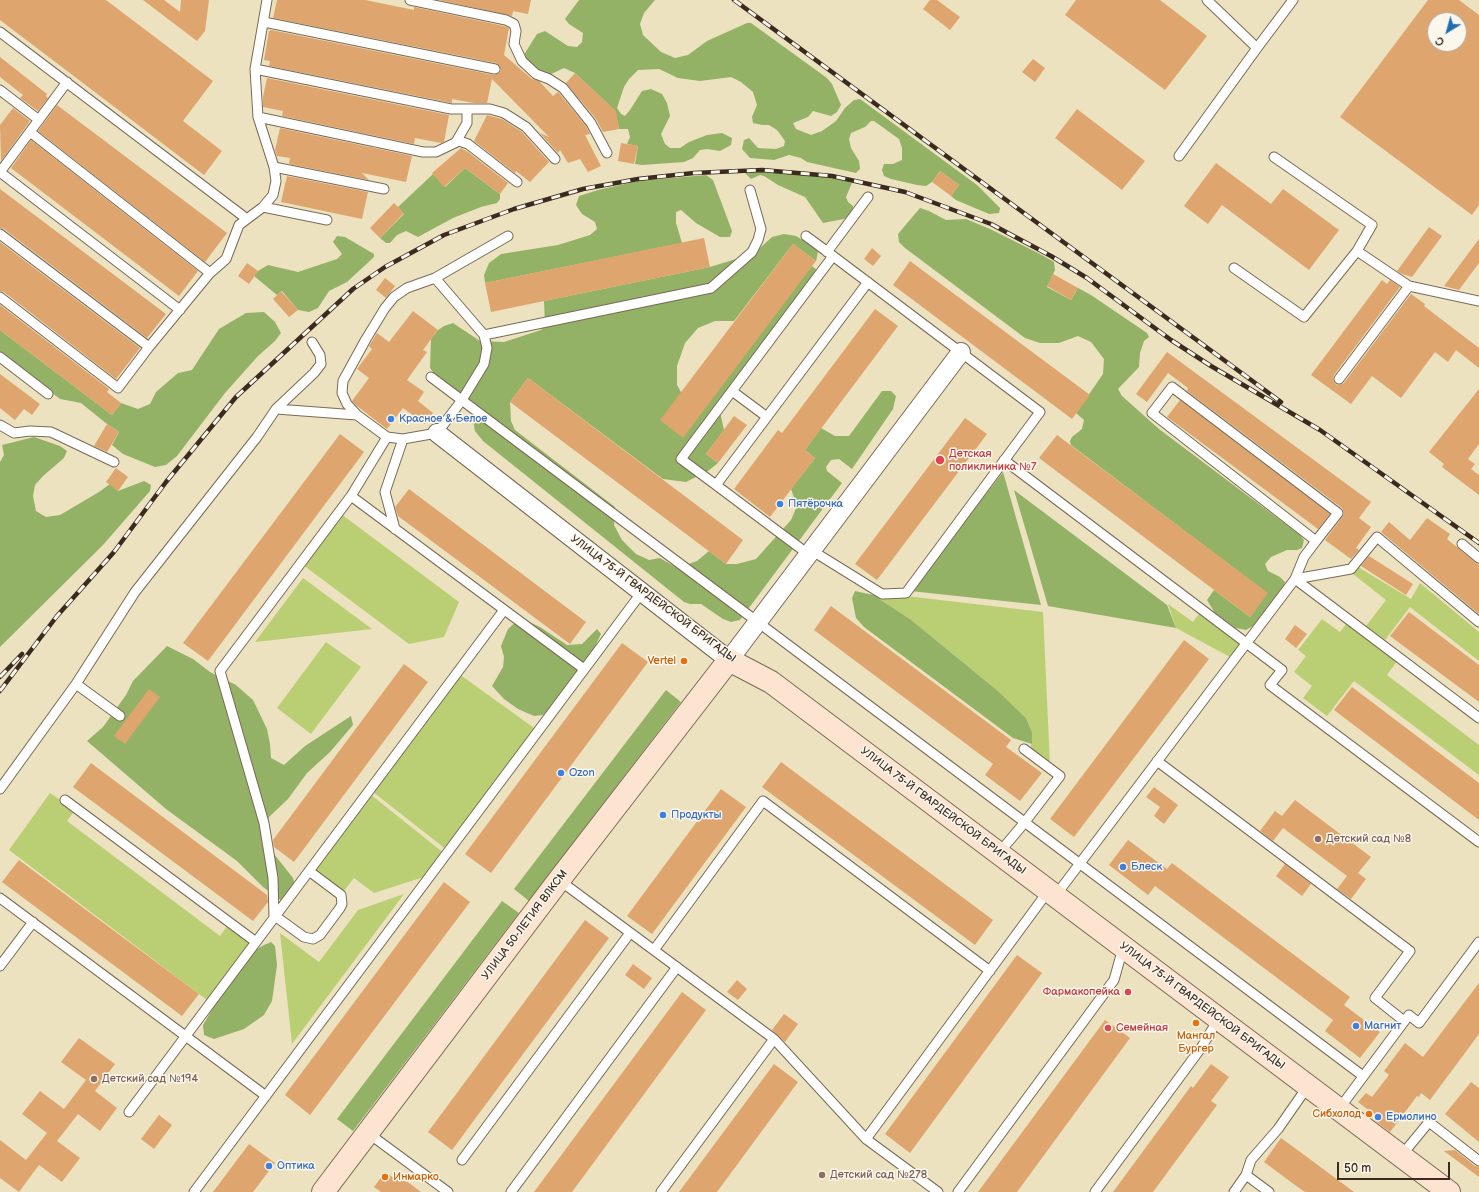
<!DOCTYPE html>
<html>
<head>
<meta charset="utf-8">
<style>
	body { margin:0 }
	#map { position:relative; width:1479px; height:1192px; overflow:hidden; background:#ece2c0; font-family:"Balsamiq Sans",sans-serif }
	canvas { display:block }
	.north { position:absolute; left:1427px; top:12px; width:40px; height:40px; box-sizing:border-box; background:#fbf7ec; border:1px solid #aea59a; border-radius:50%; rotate:217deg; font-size:11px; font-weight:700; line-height:16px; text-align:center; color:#3b2a1e }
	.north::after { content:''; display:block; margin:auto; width:14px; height:18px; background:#1f6fb2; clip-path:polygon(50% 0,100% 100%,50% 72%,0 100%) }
	.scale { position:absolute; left:1337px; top:1162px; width:113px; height:18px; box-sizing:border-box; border:2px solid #3b2a1e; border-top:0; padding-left:5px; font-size:12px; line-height:14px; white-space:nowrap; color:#3b2a1e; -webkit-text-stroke:3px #fbf7ec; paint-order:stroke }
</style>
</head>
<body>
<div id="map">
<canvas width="1479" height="1192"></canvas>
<div class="north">С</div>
<div class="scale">50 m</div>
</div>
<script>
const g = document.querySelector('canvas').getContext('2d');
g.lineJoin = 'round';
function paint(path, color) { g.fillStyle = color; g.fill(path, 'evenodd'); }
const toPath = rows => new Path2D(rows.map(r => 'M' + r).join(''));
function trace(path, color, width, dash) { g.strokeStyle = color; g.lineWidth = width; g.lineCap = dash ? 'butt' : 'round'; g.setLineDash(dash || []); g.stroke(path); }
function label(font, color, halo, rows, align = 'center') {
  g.font = font + ' "Balsamiq Sans",sans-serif'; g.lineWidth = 3; g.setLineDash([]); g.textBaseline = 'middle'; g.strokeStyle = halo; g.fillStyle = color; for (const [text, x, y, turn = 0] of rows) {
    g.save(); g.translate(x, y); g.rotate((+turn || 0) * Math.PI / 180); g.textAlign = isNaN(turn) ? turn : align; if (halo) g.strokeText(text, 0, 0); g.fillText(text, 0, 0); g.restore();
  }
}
const green = toPath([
	[341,514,459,602,444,637,409,644,303,565],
	[1358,567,1411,599,1420,583,1479,632,1479,661,1410,607,1385,640,1366,626,1386,600,1353,574],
	[303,578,372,629,255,642],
	[873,595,882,597,906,596,1043,612,1050,765,1031,749,1032,732,1026,718,998,691,910,619],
	[1168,604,1193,622,1201,611,1244,643,1232,658,1176,628],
	[1322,619,1340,632,1347,623,1397,661,1387,675,1479,745,1479,775,1354,681,1327,716,1303,698,1312,686,1294,672,1306,656,1298,650],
	[326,642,361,667,311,734,277,708],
	[459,674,537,730,447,850,373,792],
	[50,793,75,810,67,821,220,936,228,925,252,943,207,1000,9,850],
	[370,794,445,854,427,876,374,893,354,878,344,891,313,869],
	[404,894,292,1044,280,933,319,962,358,910]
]);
const forest = toPath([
	[579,0,655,0,644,13,640,24,643,35,661,52,675,58,688,55,707,41,747,23,751,23,827,78,832,84,841,105,837,112,831,116,813,111,808,117,793,123,796,129,811,135,822,131,836,121,845,108,854,100,860,99,977,185,1000,208,999,213,989,214,956,200,951,196,959,185,940,171,932,182,926,186,917,185,891,179,884,176,882,170,884,164,893,164,902,160,902,148,899,139,874,121,871,121,865,127,851,133,849,139,851,148,859,161,860,169,856,173,807,162,801,158,789,155,774,160,750,158,742,149,744,140,749,138,758,148,776,149,784,146,785,141,777,130,769,125,762,125,753,123,752,117,757,105,753,92,741,82,731,77,700,81,678,78,659,69,638,70,629,79,624,87,617,108,621,114,625,116,630,110,642,91,651,89,662,94,667,103,670,116,661,134,665,144,670,148,680,148,689,142,707,135,722,133,732,138,731,145,720,151,707,149,700,150,693,158,684,162,642,165,635,164,638,146,627,144,630,137,628,129,619,129,616,115,607,103,575,73,564,68,547,76,537,71,524,60,525,53,537,34,545,31,568,46,577,47,582,42,583,33,569,24,565,19],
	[465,168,500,194,500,199,497,203,481,207,453,218,418,237,406,231,397,235,390,243,386,243,380,238,404,214,398,207,433,174,445,187],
	[761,171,834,178,852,183,846,197,848,202,853,206,853,213,844,219,823,223,805,197,778,185,764,176,760,175,751,179,745,173],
	[706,175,713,180,732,231,730,237,720,237,696,223,681,210,676,212,676,223,682,243,485,283,484,275,489,263,501,254,558,245,590,235,597,229,595,222,582,214,576,205,579,196,598,190,638,181],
	[920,208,929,211,946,220,966,219,990,229,1040,254,1054,262,1055,270,1047,287,1071,300,1078,288,1091,295,1147,333,1149,337,1144,341,1140,353,1139,367,1118,389,1122,396,1159,429,1300,535,1304,540,1302,548,1297,550,1287,550,1271,557,1265,564,1268,571,1280,577,1285,582,1283,590,1258,623,1246,630,1236,628,1215,613,1207,600,1214,590,1250,617,1267,593,1071,445,1070,441,1072,437,1082,429,1084,420,1076,413,1103,374,1104,359,1091,342,1078,336,1059,343,1040,343,1025,338,905,248,899,242,898,234],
	[784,234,796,236,814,247,818,252,816,261,793,244,734,321,715,321,698,328,685,343,677,366,677,385,681,392,812,266,818,271,720,412,724,430,706,454,718,463,708,471,686,482,663,479,528,378,510,402,511,421,515,430,615,507,614,525,622,540,636,554,649,560,660,558,677,568,697,561,709,551,726,564,737,564,756,559,791,520,797,506,791,489,815,458,805,450,821,428,835,436,849,436,882,391,891,391,896,396,893,409,852,469,839,459,831,460,826,467,827,471,842,483,740,620,731,622,723,619,701,604,690,604,684,602,483,441,475,431,469,399,436,376,430,368,431,339,438,330,444,326,453,323,480,341,504,342,541,330,545,326,544,301,710,267,739,258,760,248,772,237],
	[337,236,345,237,374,254,374,257,347,282,329,291,318,308,309,312,298,310,282,291,277,295,254,276,258,271,268,265,298,272,337,259,342,254,333,242],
	[264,312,275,322,281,333,275,341,258,356,225,393,177,456,166,465,155,467,123,454,112,445,119,432,107,424,81,403,60,399,0,353,0,330,112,415,121,403,138,409,150,404,156,392,178,373,192,370,219,329,246,313],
	[34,437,60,446,67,451,64,458,43,476,35,485,33,496,36,511,46,517,60,515,99,492,110,484,118,491,144,481,151,485,150,491,103,545,0,647,0,462,4,455,2,445],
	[1003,472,1041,605,910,591],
	[1014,490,1167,605,1176,628,1048,606],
	[855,591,873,595,910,619,998,691,1026,718,1032,732,1032,744,1013,738,864,627,856,618,852,598],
	[520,618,540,627,567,645,582,644,597,629,601,634,588,661,558,701,543,715,534,716,518,709,504,699,492,686,503,667,504,657,501,646,508,629],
	[167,646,193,659,210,672,236,685,253,700,267,729,270,744,271,758,284,765,305,746,351,716,353,725,330,752,307,773,288,799,269,817,263,840,293,878,295,885,282,901,263,887,237,861,166,809,87,741,103,727,126,695,133,681],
	[666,690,681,702,529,901,514,889],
	[502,901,519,913,353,1131,337,1119],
	[271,942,275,946,277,965,272,1001,264,1015,244,1029,214,1039,204,1035,203,1025,226,986,252,952,264,945]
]);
const building = toPath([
	[0,0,106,0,213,81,183,121,222,151,204,175,0,20],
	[143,0,164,0,180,12,181,0,209,0,205,31,197,41],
	[277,0,365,0,414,10,414,7,504,26,509,28,504,55,532,79,539,81,553,96,558,92,559,93,586,126,590,134,585,135,601,166,588,172,580,159,568,163,560,150,558,153,540,133,549,137,492,79,487,103,474,103,452,99,452,103,269,66,270,61,264,60,269,31,271,30,494,75,499,73,501,70,499,65,496,63,273,18],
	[439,0,531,0,528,14,513,11,512,16],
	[930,0,937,0,960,17,950,30,923,9],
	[1076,0,1160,0,1207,36,1165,90,1065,15],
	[1428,0,1459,0,1479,15,1479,205,1472,215,1340,117],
	[1435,20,1459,20,1459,44,1435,44],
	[0,57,47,94,46,96,48,98,38,111,20,98,23,95,0,77],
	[1033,59,1045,68,1035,82,1022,72],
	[575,73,616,111,619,129,603,132,596,119,566,83],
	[267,78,449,115,444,142,441,143,415,138,414,144,282,116,283,111,263,107,263,97],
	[57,105,227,233,205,262,38,131],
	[13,108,30,121,1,161,0,125],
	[1077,109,1145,161,1122,190,1055,138],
	[487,115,502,119,522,132,549,162,530,182,516,171,515,173,474,141],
	[280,128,412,156,406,182,362,173,369,180,289,164,290,158,277,156,275,150],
	[31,140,198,271,179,296,11,168],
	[621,143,638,146,634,164,618,161],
	[461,148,468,152,508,183,500,194,465,168,444,187,432,173],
	[1216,163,1271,204,1283,189,1339,230,1309,270,1222,205,1208,224,1184,206],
	[940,171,959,185,951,196,932,182],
	[287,176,368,192,362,219,281,202],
	[0,189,166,314,147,338,4,229,0,228],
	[394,203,404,213,380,238,370,228],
	[1429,227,1442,236,1412,277,1402,274,1397,271],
	[704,238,710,267,491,312,485,283],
	[1479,239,1479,263,1459,290,1444,286],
	[0,242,140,348,116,379,4,292,0,291],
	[793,244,816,261,683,438,660,420],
	[872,248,881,256,873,266,864,259],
	[910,261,1090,395,1072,419,893,285],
	[247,263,258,271,249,284,238,276],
	[1053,274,1078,288,1071,300,1047,286],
	[385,278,395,286,386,298,376,290],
	[1382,280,1387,284,1390,280,1400,287,1334,375,1333,379,1335,384,1339,385,1344,383,1411,294,1425,304,1424,306,1479,348,1479,368,1456,350,1448,362,1435,352,1401,398,1372,376,1351,404,1311,375],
	[281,291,298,310,289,317,273,299],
	[0,305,109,389,107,392,121,403,112,415,0,330],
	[875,309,898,326,805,450,815,458,770,517,734,489,778,430,782,433],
	[413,311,438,330,423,350,427,352,407,380,424,392,418,401,433,413,425,424,403,408,387,429,357,406,352,401,369,378,357,369,372,349,369,346,377,333,389,342],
	[1167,352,1371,502,1359,518,1371,527,1356,548,1359,550,1351,559,1325,540,1343,516,1344,513,1342,508,1187,391,1188,388,1168,373,1147,402,1136,394],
	[0,374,40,404,32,415,24,409,15,420,0,408],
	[528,378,743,540,726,564,510,402],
	[1479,389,1479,444,1468,459,1475,464,1471,469,1479,475,1479,495,1442,467,1444,464,1429,452],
	[1180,400,1330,514,1318,529,1167,417],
	[734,416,747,425,718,463,706,454],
	[965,418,987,434,877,580,855,564],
	[107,424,119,432,107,452,94,446],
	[340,434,364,452,208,661,183,643],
	[1057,435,1268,593,1250,617,1039,458],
	[116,468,128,477,118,491,106,482],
	[409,489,586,622,570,644,398,516,395,507],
	[1427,518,1450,534,1447,539,1479,565,1479,614,1381,532,1389,522,1410,540],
	[1369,556,1413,584,1406,595,1361,566],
	[831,606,1011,740,1006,747,1042,773,1020,801,985,775,993,764,814,630],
	[1409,612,1479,665,1479,702,1390,636],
	[1295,625,1307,634,1296,648,1285,639],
	[1184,640,1209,659,1074,837,1050,819],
	[622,643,648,662,491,873,465,854],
	[404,664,428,682,294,862,274,847,273,840],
	[1352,687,1479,783,1479,820,1334,710],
	[149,689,160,697,125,744,114,736],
	[781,762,993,920,975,945,762,787],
	[91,763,267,895,268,902,253,921,73,787],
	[1154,787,1178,805,1164,824,1154,816,1160,807,1146,797],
	[721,789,746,807,652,934,627,916],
	[1295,800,1371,857,1358,873,1366,879,1351,899,1337,889,1347,876,1283,828,1273,841,1260,831,1275,811,1282,816],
	[1128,840,1167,869,1172,863,1350,997,1344,1005,1380,1032,1360,1058,1325,1031,1333,1020,1155,886,1148,895,1109,865],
	[19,860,199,994,182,1016,2,882],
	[1285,864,1311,884,1302,896,1276,876],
	[444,882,470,902,310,1115,285,1095],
	[585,920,609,938,452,1150,428,1132],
	[1017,955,1042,973,910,1153,885,1134],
	[633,964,652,978,644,989,625,975],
	[737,980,747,989,738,1000,727,992],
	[1479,983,1479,1034,1430,1100,1421,1093,1419,1097,1417,1096,1390,1132,1374,1120,1376,1116,1358,1102,1366,1093,1372,1097,1389,1075,1384,1071,1405,1043,1423,1057],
	[682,992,706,1010,572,1192,534,1192],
	[784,1014,798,1024,785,1042,772,1030],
	[1105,1020,1130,1038,1017,1192,978,1192],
	[79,1038,115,1064,95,1091,117,1108,100,1131,78,1114,57,1141,80,1158,62,1182,39,1165,19,1192,0,1178,0,1140,26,1160,47,1133,22,1114,40,1091,64,1109,86,1080,61,1062],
	[774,1064,798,1082,717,1192,679,1192],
	[1211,1064,1229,1077,1211,1101,1217,1105,1153,1192,1113,1192,1191,1086,1193,1088],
	[1471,1082,1479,1088,1479,1142,1445,1114],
	[159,1115,172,1125,154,1149,141,1139],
	[1281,1138,1307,1157,1354,1192,1305,1192,1299,1188,1264,1162],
	[249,1144,275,1163,253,1192,213,1192],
	[1455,1150,1475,1166,1479,1167,1479,1177,1444,1151],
	[385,1172,394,1178,397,1174,421,1192,381,1192,374,1187]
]);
const lane = toPath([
	[410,0,506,20,514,24,516,31,514,44,522,61,536,74,549,79,563,88,591,123,607,153],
	[1207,0,1257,48],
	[264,22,495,69],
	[0,32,247,219],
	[255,69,451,109,490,109,504,113,526,127,555,159],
	[0,90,39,120],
	[258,117,423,152,436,152,459,141,468,144,517,182],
	[30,132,210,273],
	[456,142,467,123,467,110],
	[1179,156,1257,48,1293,0],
	[1274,157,1372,225,1357,251],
	[274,167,384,189],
	[0,172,180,310],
	[0,172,67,82],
	[263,207,327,220],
	[0,234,149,347],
	[827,252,868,197],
	[1234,268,1304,317,1357,251,1409,286,1479,301],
	[435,278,484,335,487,348,484,364,462,400,437,433,403,439,387,437,357,415,347,404,342,393,343,381,366,339,385,308,394,297,407,288,435,278,508,236],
	[0,297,118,388,149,347,210,273,226,259,239,225,263,207,273,195,276,181,274,167,258,117,255,69,267,0],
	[484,335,711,288,752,252,758,240,761,229,750,190],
	[0,357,48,394],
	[431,377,1363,1076],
	[1339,379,1409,286],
	[732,391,767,417],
	[276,409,357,415],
	[0,425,14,433,30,431,51,432,114,462],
	[1004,460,1282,670,1270,685,1479,842],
	[716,485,681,459,833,256,806,236],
	[351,496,387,437],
	[395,529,385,492,403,439],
	[1462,544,1479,558],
	[811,550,882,594,906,593,1040,412,833,256],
	[808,554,716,485,868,282],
	[1295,579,1479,718],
	[1295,579,1351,569,1377,537,1479,622],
	[76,684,120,716],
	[1157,761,1410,951,1375,998,1404,1021],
	[0,789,76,684,135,592,257,437,276,409,314,373,321,364,320,355,312,342],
	[65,800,256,942],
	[999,853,1025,822,1060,776,1024,749],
	[559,880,774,1039,866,1139,938,1192],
	[1056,895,1295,579,1304,557,1316,541,1338,513,1172,387,1152,413,1316,541],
	[0,898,266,1096],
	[275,916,304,937,313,939,320,935,340,908,342,904,341,895,309,871],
	[274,918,273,878,264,823,220,671,351,496,584,669],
	[654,950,763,801,990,971],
	[0,966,33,922],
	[1339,1109,1409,1015,1419,1023,1479,942],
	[129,1112,504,610],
	[368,1133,448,1192],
	[866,1139,1049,890],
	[1401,1156,1429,1122,1479,1161],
	[462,1160,630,933],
	[1246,1175,1269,1192],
	[194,1192,642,592],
	[511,1192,677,967],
	[661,1192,774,1039],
	[958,1192,1114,980,1123,948],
	[1095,1192,1201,1048,1219,1018],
	[1234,1192,1246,1175,1251,1160,1278,1129,1308,1086]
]);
const street = toPath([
	[437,433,729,660,961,352]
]);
const secondary = toPath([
	[323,1192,559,880,729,660,771,682,1449,1192]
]);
const rail = toPath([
	[734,0,1281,402],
	[0,677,22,654],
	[0,691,57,616,114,552,166,482,236,397,353,289,385,267,444,235,514,209,583,189,638,179,694,173,762,170,832,176,905,192,991,224,1051,256,1087,278,1171,340,1211,366,1320,430,1479,543]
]);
const markers = [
	[391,419,4,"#3f7fe0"],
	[940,460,5,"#e0444e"],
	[780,504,4,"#3f7fe0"],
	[684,661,4,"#e8710a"],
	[561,773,4,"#3f7fe0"],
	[663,815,4,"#3f7fe0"],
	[1318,839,4,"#8d6e63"],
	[1123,867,4,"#3f7fe0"],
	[1128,992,4,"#e0444e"],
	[1196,1023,4,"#e8710a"],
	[1356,1026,4,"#3f7fe0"],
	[1108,1028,4,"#e0444e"],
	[94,1079,4,"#8d6e63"],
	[1369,1114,4,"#e8710a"],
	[1378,1117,4,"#3f7fe0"],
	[269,1166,4,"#3f7fe0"],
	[822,1175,4,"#8d6e63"],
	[385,1177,4,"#e8710a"]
];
const shopNames = [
	["Красное & Белое",399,419],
	["Пятёрочка",788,504],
	["Ozon",569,773],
	["Продукты",671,815],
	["Блеск",1131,867],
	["Магнит",1364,1026],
	["Ермолино",1386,1117],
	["Оптика",277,1166]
];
const healthNames = [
	["Детская",949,454],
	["поликлиника №7",949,467],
	["Фармакопейка",1120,992,"right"],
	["Семейная",1116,1028]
];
const streetNames = [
	["УЛИЦА 75-Й ГВАРДЕЙСКОЙ БРИГАДЫ",653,599,37],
	["УЛИЦА 75-Й ГВАРДЕЙСКОЙ БРИГАДЫ",943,811,37],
	["УЛИЦА 50-ЛЕТИЯ ВЛКСМ",525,925,-53],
	["УЛИЦА 75-Й ГВАРДЕЙСКОЙ БРИГАДЫ",1202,1006,37]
];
const foodNames = [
	["Vertel",676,661],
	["Мангал",1196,1036,"center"],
	["Бургер",1196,1049,"center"],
	["Сибхолод",1361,1114],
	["Инмарко",393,1177,"left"]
];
const educationNames = [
	["Детский сад №8",1326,839],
	["Детский сад №194",102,1079],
	["Детский сад №278",830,1175]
];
paint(green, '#bacf73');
paint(forest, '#93b265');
paint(building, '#dfa56e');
trace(lane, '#796a57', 11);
trace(street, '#796a57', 20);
trace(secondary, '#796a57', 24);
trace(lane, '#fff', 9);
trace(street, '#fff', 18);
trace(secondary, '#fde4d0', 22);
trace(rail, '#3b2a1e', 4.5);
trace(rail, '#fbf7ec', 3, [9]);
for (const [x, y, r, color] of markers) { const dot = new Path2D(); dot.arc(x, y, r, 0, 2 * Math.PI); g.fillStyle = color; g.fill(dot); trace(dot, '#fbf7ec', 1.5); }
label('11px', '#366cbe', '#fbf7ec', shopNames, 'left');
label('11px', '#be3a42', '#fbf7ec', healthNames, 'left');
label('11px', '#3b2a1e', '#fbf7ec', streetNames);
label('11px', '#c56008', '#fbf7ec', foodNames, 'right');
label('11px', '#785e54', '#fbf7ec', educationNames, 'left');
</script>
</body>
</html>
